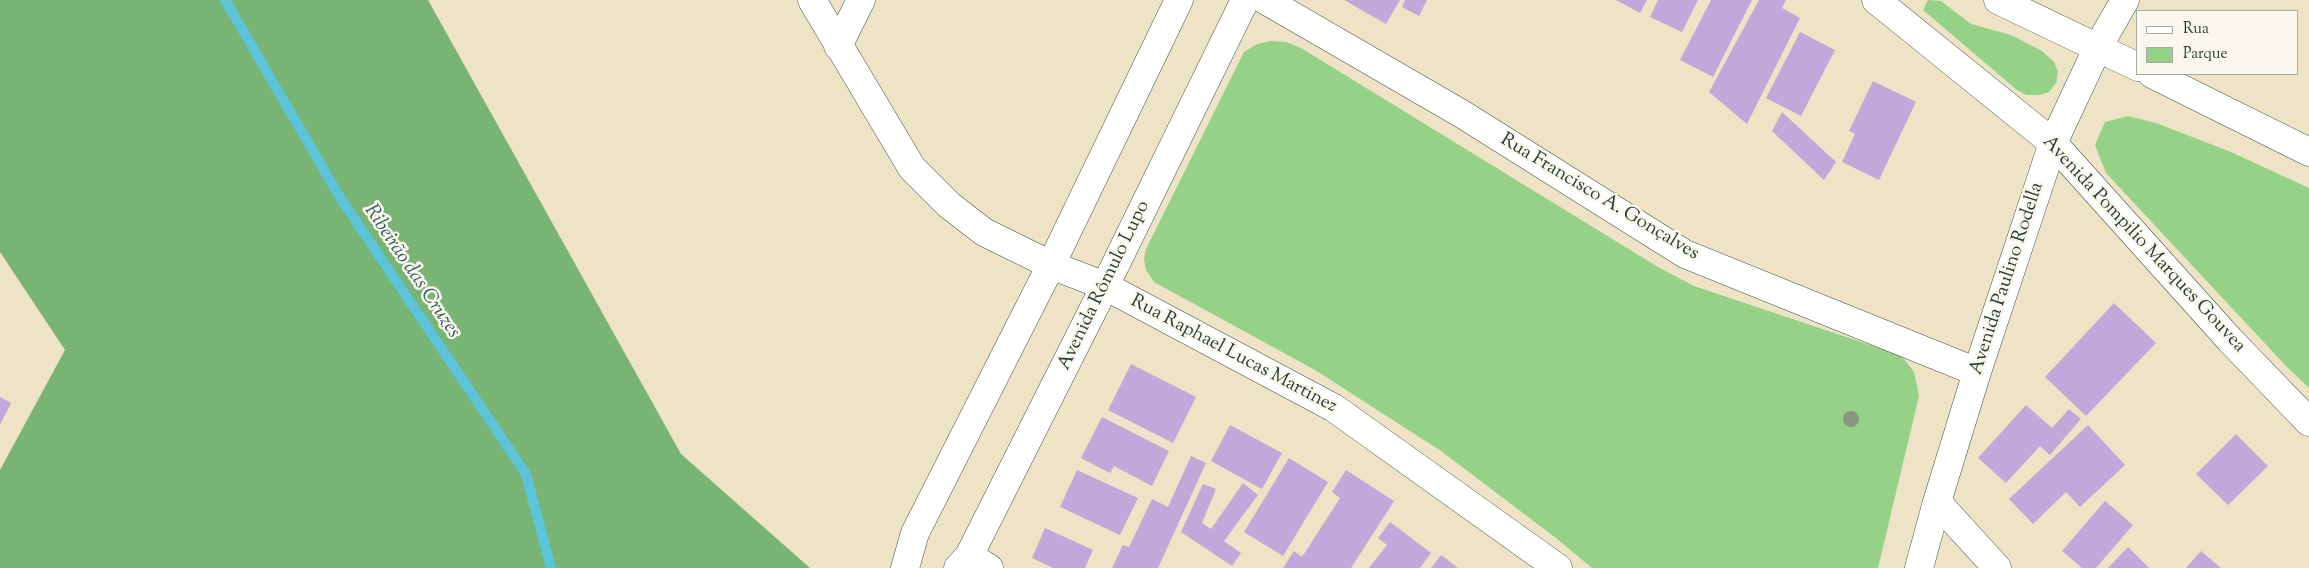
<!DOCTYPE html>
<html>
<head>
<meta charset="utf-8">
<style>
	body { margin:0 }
	#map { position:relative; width:2309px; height:568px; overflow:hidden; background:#eee3c4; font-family:"Sorts Mill Goudy",serif }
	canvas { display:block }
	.legend { position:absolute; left:2136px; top:10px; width:162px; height:65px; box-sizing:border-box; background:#fbf7ec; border:1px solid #a3ada2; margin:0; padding:6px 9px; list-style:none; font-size:15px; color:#1f3d34 }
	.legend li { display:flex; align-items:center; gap:10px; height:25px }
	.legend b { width:25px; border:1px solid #a3ada2 }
</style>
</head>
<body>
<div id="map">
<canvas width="2309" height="568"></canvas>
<ul class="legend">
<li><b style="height:6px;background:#fff"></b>Rua</li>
<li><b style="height:14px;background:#95d287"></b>Parque</li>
</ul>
</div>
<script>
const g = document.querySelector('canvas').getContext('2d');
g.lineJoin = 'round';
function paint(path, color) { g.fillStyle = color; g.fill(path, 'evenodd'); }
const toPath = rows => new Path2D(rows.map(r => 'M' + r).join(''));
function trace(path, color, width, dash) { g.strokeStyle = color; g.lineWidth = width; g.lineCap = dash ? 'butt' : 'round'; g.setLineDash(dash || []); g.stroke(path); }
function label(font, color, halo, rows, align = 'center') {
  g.font = font + ' "Sorts Mill Goudy",serif'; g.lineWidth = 5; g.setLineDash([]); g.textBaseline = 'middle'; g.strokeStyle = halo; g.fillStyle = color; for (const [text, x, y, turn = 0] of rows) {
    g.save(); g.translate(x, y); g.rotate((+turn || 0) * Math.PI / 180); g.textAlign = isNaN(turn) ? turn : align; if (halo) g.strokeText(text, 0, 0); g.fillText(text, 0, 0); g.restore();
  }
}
const green = toPath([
	[1928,0,1941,1,1971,24,2011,35,2042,51,2054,62,2058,72,2056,83,2049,92,2039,95,2026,95,2017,90,1923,10],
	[1271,41,1286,42,1301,48,1658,267,1694,286,1897,354,1904,359,1914,372,1919,396,1878,568,1592,568,1556,538,1441,451,1315,370,1154,282,1146,270,1144,259,1146,249,1244,52,1257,44],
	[2128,116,2156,123,2231,152,2309,188,2309,388,2286,366,2106,173,2095,145,2105,122]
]);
const forest = toPath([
	[0,0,428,0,681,454,810,568,0,568,0,470,65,350,0,252]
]);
const stream = toPath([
	[225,0,341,199,526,474,551,568]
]);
const building = toPath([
	[1344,0,1400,0,1386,24],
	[1405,0,1427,0,1419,16,1402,7],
	[1616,0,1647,0,1640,13],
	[1658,0,1698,0,1682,32,1650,17],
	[1711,0,1752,0,1713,77,1680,60],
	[1759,0,1786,0,1782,8,1800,18,1747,124,1709,92],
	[1800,32,1835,50,1801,116,1766,98],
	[1873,81,1916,102,1879,180,1842,162,1855,134,1849,131],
	[1782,112,1836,162,1824,180,1772,131],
	[2114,303,2156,343,2086,416,2045,377],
	[1131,364,1196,397,1173,443,1108,410],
	[0,397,11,403,0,425],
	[2026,405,2052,428,2069,409,2081,419,2050,455,2040,446,2006,483,1978,458],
	[1102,417,1169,451,1152,486,1114,466,1110,473,1081,458],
	[1230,425,1282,453,1262,489,1211,461],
	[2088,425,2125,465,2080,507,2066,492,2033,524,2009,499],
	[2236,434,2268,466,2228,505,2196,474],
	[1191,456,1206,463,1158,568,1112,568,1123,545,1129,547,1152,499,1168,507],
	[1289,458,1328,482,1283,556,1244,532],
	[1077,470,1138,498,1120,535,1060,507],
	[1346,470,1394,501,1351,568,1283,568,1294,551,1302,557,1340,498,1332,492],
	[1243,483,1258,495,1224,541,1241,553,1232,566,1181,532,1203,484,1216,489,1202,523,1211,529],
	[2105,501,2133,525,2096,568,2082,568,2062,551],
	[1390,522,1431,553,1420,568,1369,568,1387,545,1378,538],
	[1045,528,1093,550,1085,568,1053,568,1032,558],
	[2128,547,2149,568,2108,568],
	[2201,551,2221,568,2186,568],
	[1441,555,1458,568,1431,568]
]);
const minor = toPath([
	[812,0,912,168,949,205,984,232,1051,265,1105,286,1334,408,1558,568],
	[1265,0,1462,114,1685,254,1977,372],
	[1876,0,2053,143,2230,340,2309,422],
	[1998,0,2138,67],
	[838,46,861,0],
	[2152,74,2309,152],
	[1937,502,1997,568],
	[969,556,989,568],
	[1919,568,1937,502,1977,372,2053,143,2098,47,2125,0]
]);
const tertiary = toPath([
	[905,568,915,533,1051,265,1179,0],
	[958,568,969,556,1105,286,1245,0]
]);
const trees = [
	[1851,419]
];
const streetNames = [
	["Rua Francisco A. Gonçalves",1599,198,31],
	["Avenida Pompilio Marques Gouvea",2143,245,47],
	["Avenida Paulino Rodella",2008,279,-72],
	["Avenida Rômulo Lupo",1105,286,-64],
	["Rua Raphael Lucas Martinez",1233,355,28]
];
const waterNames = [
	["Ribeirão das Cruzes",411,272,56]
];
paint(green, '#95d287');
paint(forest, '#78b474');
trace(stream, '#5dc5da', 10);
paint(building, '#c2a7da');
trace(minor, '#3e564a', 29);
trace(tertiary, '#3e564a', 29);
trace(minor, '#fff', 28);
trace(tertiary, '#fff', 28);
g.fillStyle = '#89987e';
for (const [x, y] of trees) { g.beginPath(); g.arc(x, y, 8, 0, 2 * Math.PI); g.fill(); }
label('19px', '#1f3d34', '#fbf7ec', streetNames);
label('italic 20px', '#2e5f5e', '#fbf7ec', waterNames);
</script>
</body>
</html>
